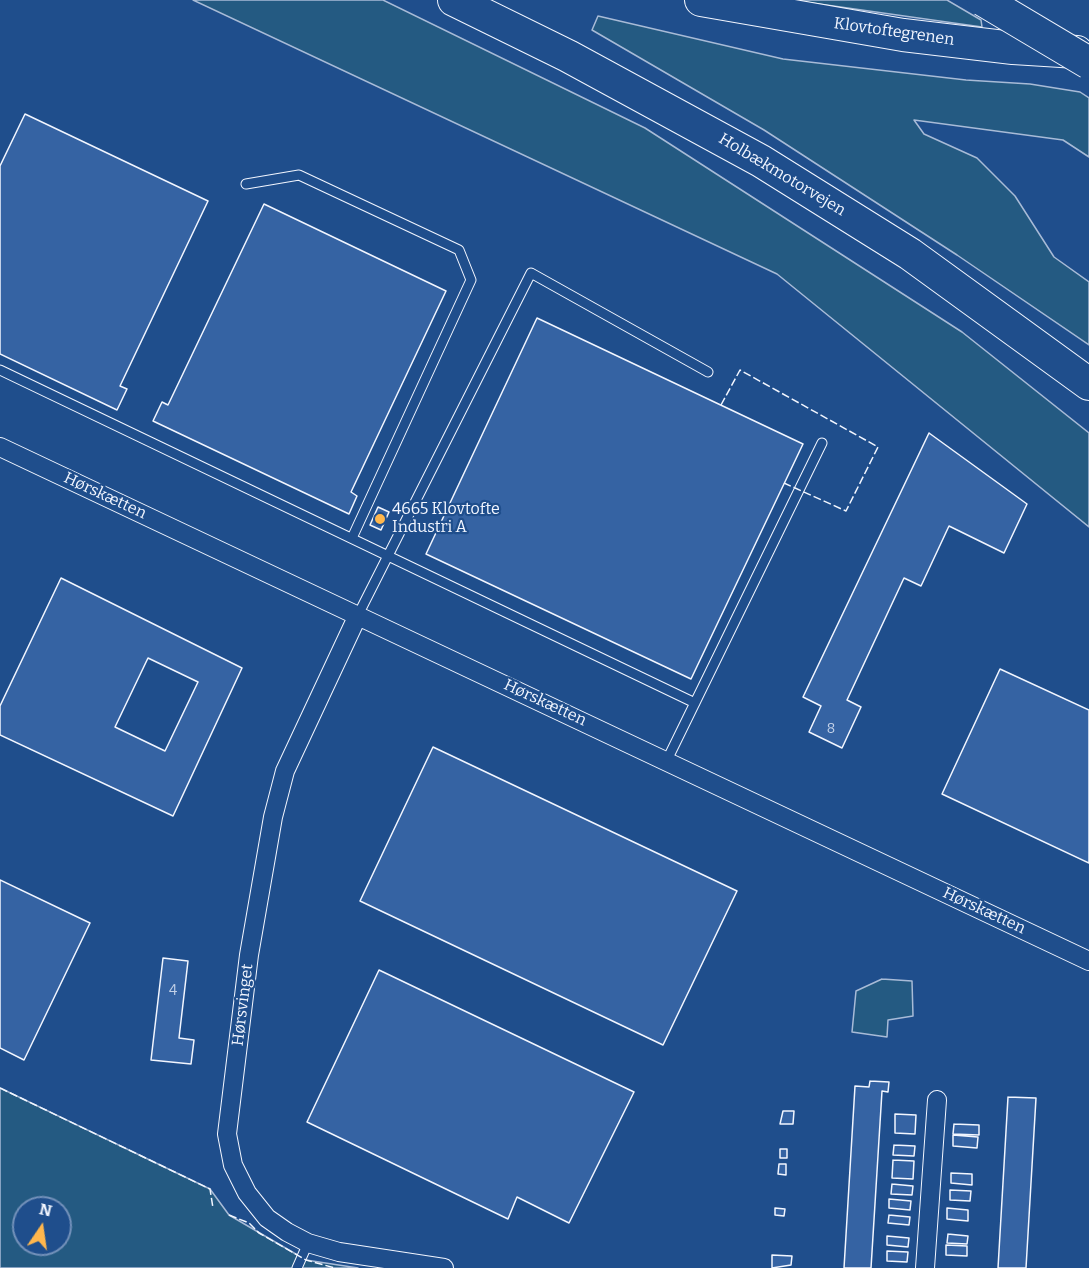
<!DOCTYPE html>
<html>
<head>
<meta charset="utf-8">
<style>
	body { margin:0 }
	#map { position:relative; width:1089px; height:1268px; overflow:hidden; background:#1f4e8c; font-family:Bitter,serif }
	canvas { display:block }
	.north { position:absolute; left:12px; top:1196px; width:60px; height:60px; box-sizing:border-box; background:#1f4e8c; border:2px solid #7391ba; border-radius:50%; rotate:13deg; font-size:16px; font-weight:700; line-height:24px; text-align:center; color:#f2f6ff }
	.north::after { content:''; display:block; margin:auto; width:21px; height:27px; background:#ffb74d; clip-path:polygon(50% 0,100% 100%,50% 72%,0 100%) }
</style>
</head>
<body>
<div id="map">
<canvas width="1089" height="1268"></canvas>
<div class="north">N</div>
</div>
<script>
const g = document.querySelector('canvas').getContext('2d');
g.lineJoin = 'round';
function paint(path, color) { g.fillStyle = color; g.fill(path, 'evenodd'); }
const toPath = rows => new Path2D(rows.map(r => 'M' + r).join(''));
function trace(path, color, width, dash) { g.strokeStyle = color; g.lineWidth = width; g.lineCap = dash ? 'butt' : 'round'; g.setLineDash(dash || []); g.stroke(path); }
function label(font, color, halo, rows, align = 'center') {
  g.font = font + ' Bitter,serif'; g.lineWidth = 4.5; g.setLineDash([]); g.textBaseline = 'middle'; g.strokeStyle = halo; g.fillStyle = color; for (const [text, x, y, turn = 0] of rows) {
    g.save(); g.translate(x, y); g.rotate((+turn || 0) * Math.PI / 180); g.textAlign = isNaN(turn) ? turn : align; if (halo) g.strokeText(text, 0, 0); g.fillText(text, 0, 0); g.restore();
  }
}
const green = toPath([
	[193,0,383,0,645,128,962,332,1089,433,1089,527,777,274,193,0],
	[791,0,947,0,981,20,982,27,791,0],
	[598,16,783,59,966,80,1030,84,1080,92,1089,98,1089,157,1063,140,914,120,924,134,977,158,1015,196,1054,257,1089,282,1089,345,957,255,764,130,592,30,598,16],
	[882,979,912,981,913,1016,888,1020,887,1037,852,1032,856,991,882,979],
	[0,1088,210,1189,229,1215,306,1260,358,1268,0,1268,0,1088],
	[24,1208,60,1208,60,1244,24,1244,24,1208]
]);
const building = toPath([
	[25,114,208,201,120,386,127,389,117,410,0,354,0,166,25,114],
	[264,204,446,291,351,492,357,496,349,514,153,421,162,402,168,405,264,204],
	[537,318,803,444,691,679,426,554,537,318],
	[929,433,1027,504,1004,553,949,526,921,586,904,578,847,700,861,707,842,748,809,732,821,706,803,697,929,433],
	[378,507,389,512,381,530,370,525,378,507],
	[61,578,242,668,173,816,0,735,0,706,61,578],
	[148,658,198,682,165,751,115,727,148,658],
	[1000,669,1089,710,1089,863,942,794,1000,669],
	[433,747,737,891,663,1045,360,901,433,747],
	[0,880,90,923,24,1060,0,1048,0,880],
	[163,958,188,961,179,1038,194,1040,191,1064,151,1060,163,958],
	[379,970,634,1092,569,1223,517,1197,508,1219,307,1122,379,970],
	[870,1081,889,1082,888,1092,882,1091,871,1268,844,1268,855,1086,869,1087,870,1081],
	[1008,1097,1036,1098,1026,1268,998,1268,1008,1097],
	[783,1111,794,1111,793,1124,780,1124,783,1111],
	[895,1114,916,1115,915,1134,895,1133,895,1114],
	[954,1124,979,1125,979,1135,953,1134,954,1124],
	[953,1135,978,1137,977,1148,953,1146,953,1135],
	[894,1145,915,1146,914,1156,893,1155,894,1145],
	[780,1149,787,1149,787,1158,780,1158,780,1149],
	[893,1160,914,1161,913,1179,892,1178,893,1160],
	[779,1164,786,1164,786,1175,778,1174,779,1164],
	[951,1173,972,1174,972,1185,951,1183,951,1173],
	[892,1184,913,1186,912,1195,891,1194,892,1184],
	[950,1190,971,1191,970,1201,950,1200,950,1190],
	[889,1199,911,1201,910,1210,889,1208,889,1199],
	[775,1208,785,1209,784,1216,775,1215,775,1208],
	[947,1208,968,1210,968,1221,947,1219,947,1208],
	[889,1215,910,1217,909,1225,888,1223,889,1215],
	[948,1234,968,1236,967,1244,947,1243,948,1234],
	[887,1236,909,1238,908,1247,887,1245,887,1236],
	[946,1245,967,1246,967,1256,946,1255,946,1245],
	[887,1251,908,1252,907,1262,887,1261,887,1251],
	[772,1255,792,1256,791,1265,772,1268,772,1255]
]);
const service = toPath([
	[246,184,299,175,459,250,471,280,352,538],
	[0,370,695,703],
	[358,615,531,273,708,372],
	[667,760,822,443],
	[297,1268,308,1243]
]);
const minor = toPath([
	[0,447,1089,961],
	[358,615,285,771,273,817,249,955,227,1134,233,1165,247,1193,267,1218,287,1232,308,1243,339,1252,444,1268],
	[925,1268,937,1100]
]);
const motorway = toPath([
	[454,0,568,56,761,161,910,254,1089,384],
	[701,0,903,35,1013,48,1077,52]
]);
const motorwayBridge = toPath([
	[983,0,1089,63]
]);
const fence = toPath([
	[721,405,740,370,878,447,846,511,784,483],
	[0,1088,210,1189,213,1208],
	[229,1215,249,1223,259,1233,306,1260,335,1268]
]);
const markers = [
	[380,519,6,"#ffb74d"]
];
const numberNames = [
	["8",831,729],
	["4",173,991]
];
const streetNames = [
	["Klovtoftegrenen",894,32,8],
	["Holbækmotorvejen",782,175,31],
	["Hørskætten",105,496,25],
	["Hørskætten",545,703,25],
	["Hørskætten",984,911,25],
	["Hørsvinget",243,1005,-83]
];
const poiNames = [
	["4665 Klovtofte",392,510],
	["Industri A",392,528]
];
paint(green, '#245a82');
trace(green, '#a8bbd7', 1.5);
paint(building, '#3563a3');
trace(building, '#f2f6ff', 1.5);
trace(service, '#f2f6ff', 11);
trace(minor, '#f2f6ff', 20);
trace(motorway, '#f2f6ff', 34);
trace(service, '#1f4e8c', 9);
trace(minor, '#1f4e8c', 18);
trace(motorway, '#1f4e8c', 32);
trace(motorwayBridge, '#f2f6ff', 34, []);
trace(motorwayBridge, '#1f4e8c', 32);
trace(fence, '#f2f6ff', 1.5, [8, 3]);
for (const [x, y, r, color] of markers) { const dot = new Path2D(); dot.arc(x, y, r, 0, 2 * Math.PI); g.fillStyle = color; g.fill(dot); trace(dot, '#1f4e8c', 2); }
label('14px', '#c3d1e8', null, numberNames);
label('16px', '#f2f6ff', '#1f4e8c', streetNames);
label('16px', '#f2f6ff', '#1f4e8c', poiNames, 'left');
</script>
</body>
</html>
